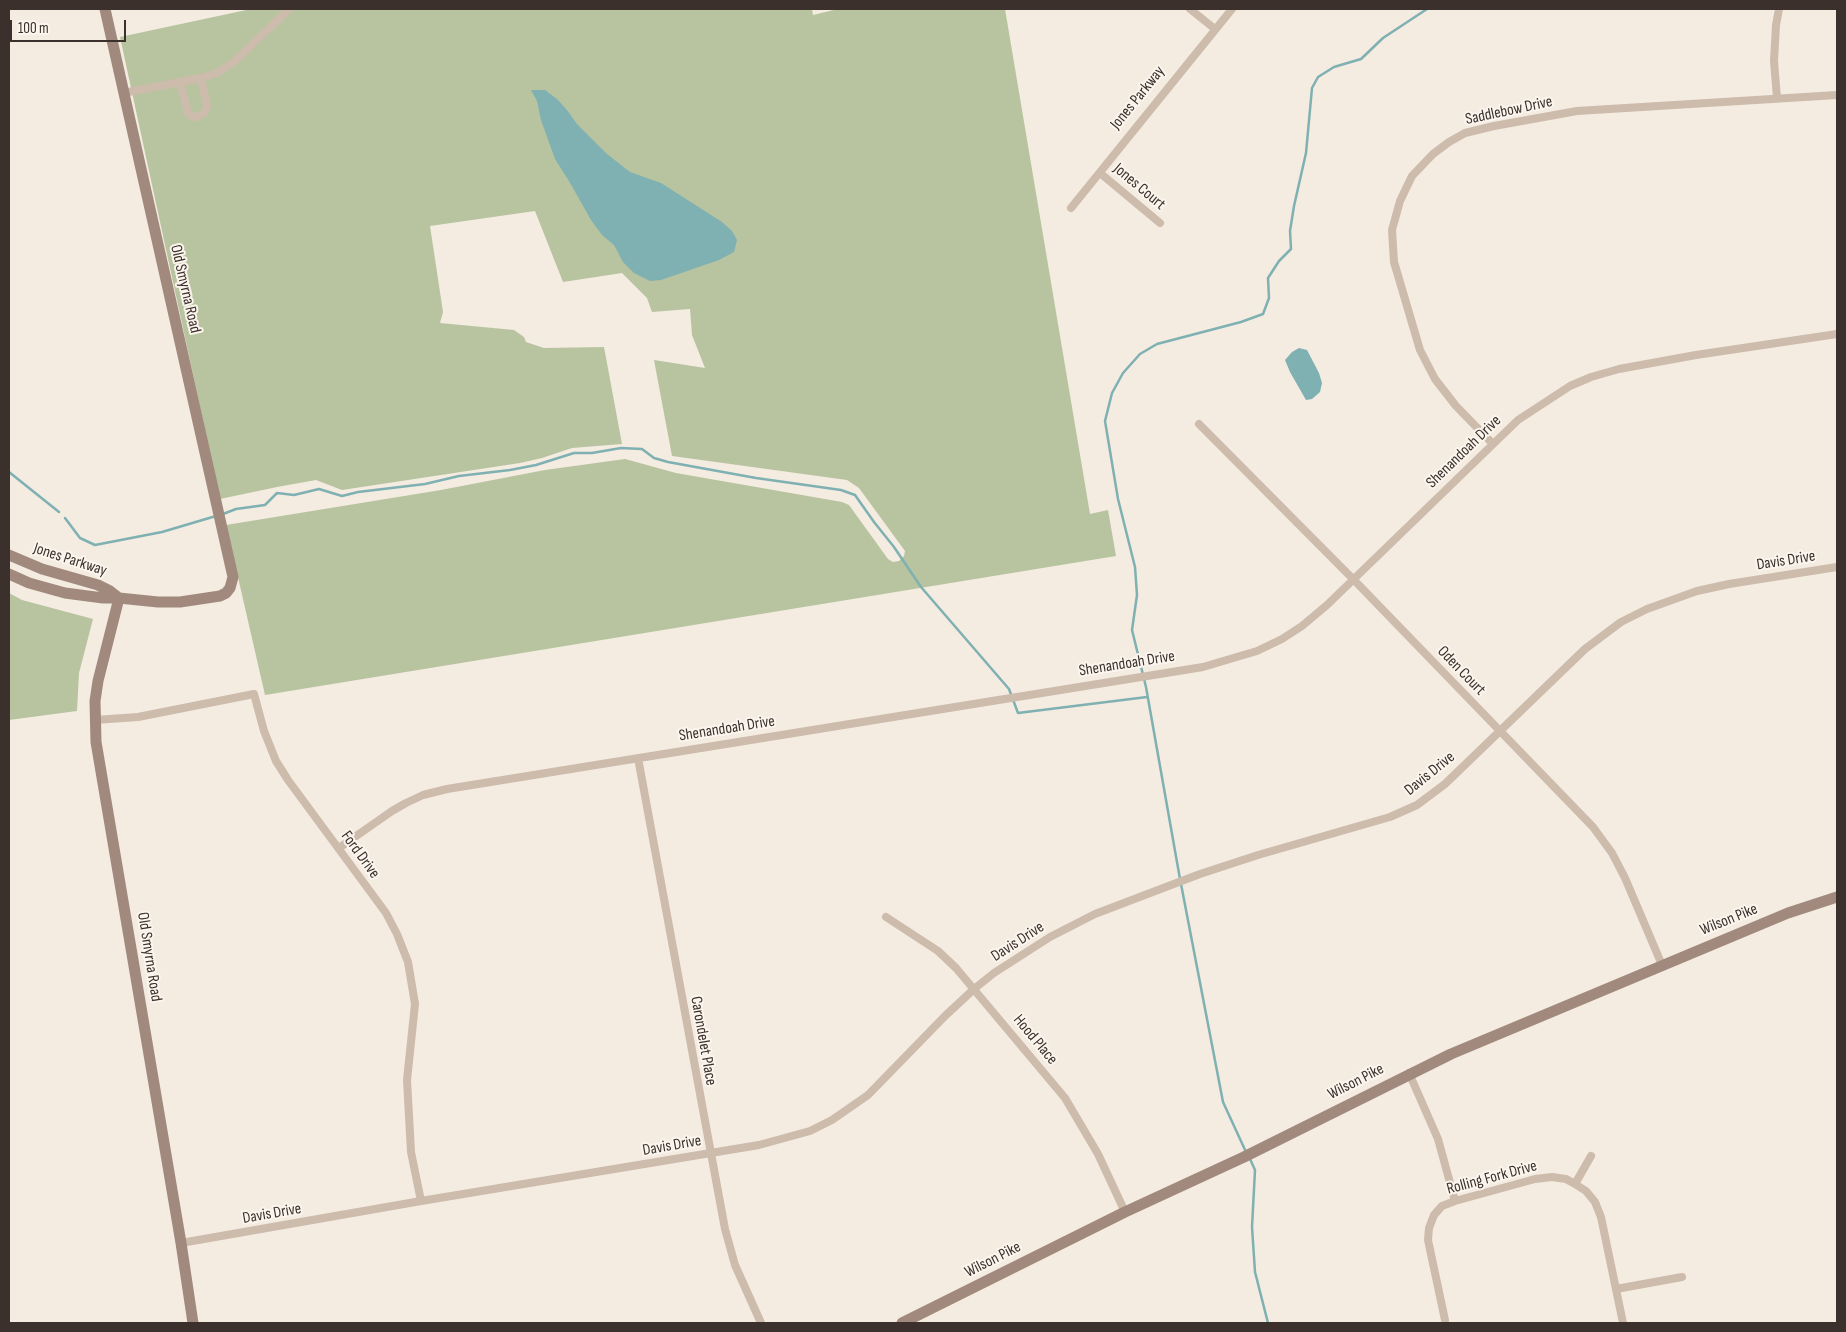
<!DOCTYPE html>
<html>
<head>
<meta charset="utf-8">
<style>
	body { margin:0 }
	#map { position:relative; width:1846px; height:1332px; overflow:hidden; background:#f4ebe1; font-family:"Sofia Sans Condensed",sans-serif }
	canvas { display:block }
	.frame { position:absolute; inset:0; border:10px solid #3b302b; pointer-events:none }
	.scale { position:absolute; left:10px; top:20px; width:116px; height:22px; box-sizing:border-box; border:2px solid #3b302b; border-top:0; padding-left:6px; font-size:15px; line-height:18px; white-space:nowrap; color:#3b302b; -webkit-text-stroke:4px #fbf5ee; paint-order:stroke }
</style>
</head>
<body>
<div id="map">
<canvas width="1846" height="1332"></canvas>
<div class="frame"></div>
<div class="scale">100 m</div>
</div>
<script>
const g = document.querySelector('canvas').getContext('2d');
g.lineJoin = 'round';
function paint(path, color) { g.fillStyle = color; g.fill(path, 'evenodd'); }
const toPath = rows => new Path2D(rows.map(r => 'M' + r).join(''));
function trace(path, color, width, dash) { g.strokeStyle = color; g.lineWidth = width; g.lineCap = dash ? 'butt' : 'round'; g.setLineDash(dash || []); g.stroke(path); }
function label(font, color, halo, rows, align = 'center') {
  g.font = font + ' "Sofia Sans Condensed",sans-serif'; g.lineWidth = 4; g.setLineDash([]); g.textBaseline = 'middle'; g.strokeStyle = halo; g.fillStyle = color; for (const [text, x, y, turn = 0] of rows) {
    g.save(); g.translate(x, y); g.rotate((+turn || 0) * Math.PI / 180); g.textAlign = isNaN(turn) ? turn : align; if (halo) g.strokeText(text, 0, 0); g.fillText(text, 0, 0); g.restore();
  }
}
const green = toPath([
	[251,9,812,9,813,15,838,9,1005,9,1090,514,1108,510,1116,556,265,695,226,525,441,490,545,470,625,459,676,473,842,502,849,505,888,559,893,562,899,561,904,556,905,551,859,488,847,480,672,456,654,360,705,368,692,335,690,309,652,312,647,298,622,273,563,282,535,211,430,226,443,312,440,323,514,330,524,337,526,342,544,348,604,347,622,444,572,448,542,458,520,463,342,490,316,480,277,487,220,499,120,37],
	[9,593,22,600,93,619,79,673,77,711,9,720]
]);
const water = toPath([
	[531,90,545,90,557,99,567,110,577,124,607,154,630,172,661,183,722,222,732,231,737,240,734,252,719,260,661,280,650,281,634,273,623,262,614,245,602,235,591,220,569,181,555,159,541,120,537,101],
	[1299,348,1307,350,1319,373,1322,383,1320,392,1312,399,1306,400,1290,372,1285,360,1292,352]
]);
const stream = toPath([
	[9,472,59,512],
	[223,514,236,509,265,505,277,493,294,495,319,489,342,496,358,492,425,484,459,476,510,470,536,465,574,453,592,453,621,448,642,449,654,458,668,462,756,478,841,490,855,495,874,522,894,547,921,587,1009,689,1018,713,1147,697],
	[65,518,80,538,95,545,162,532,216,516],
	[1180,879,1146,687,1132,630,1137,595,1135,567,1118,499,1105,421,1112,393,1123,373,1140,354,1157,344,1241,322,1263,314,1269,298,1268,278,1279,261,1291,249,1290,231,1294,206,1306,153,1312,88,1318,77,1334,67,1361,59,1383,38,1427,9],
	[1181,884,1223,1102,1246,1152],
	[1250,1159,1255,1170,1252,1227,1255,1272,1268,1323]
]);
const street = toPath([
	[1190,9,1215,29],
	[180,82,188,113,193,117,197,117,204,113,207,107,201,78],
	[123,93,201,78,217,73,234,62,289,9],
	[1777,98,1774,61,1776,25,1779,9],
	[1100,173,1160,223],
	[1071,208,1232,9],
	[1199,424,1354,580,1593,827,1612,853,1625,878,1662,965],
	[1492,443,1456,406,1435,379,1420,350,1394,262,1392,230,1400,201,1412,176,1433,154,1449,142,1465,133,1494,126,1577,111,1837,95],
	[95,720,138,717,254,694,264,731,276,761,288,780,386,913,397,934,408,962,415,1004,407,1080,411,1152,421,1201],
	[638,758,725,1229,735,1265,761,1323],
	[339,848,392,811,406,803,423,795,447,789,1203,667,1257,651,1282,639,1302,626,1327,605,1518,420,1570,386,1591,377,1619,369,1696,355,1837,334],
	[886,917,938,951,956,968,1065,1098,1098,1154,1125,1212],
	[1409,1073,1438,1139,1455,1201],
	[1575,1184,1591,1156],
	[181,1243,421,1201,759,1145,810,1131,832,1120,868,1095,945,1016,974,989,994,973,1050,937,1095,914,1200,874,1258,855,1390,817,1417,805,1445,784,1585,649,1621,622,1647,609,1697,591,1729,584,1837,567],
	[1616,1289,1682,1277],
	[1445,1320,1428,1240,1429,1228,1434,1215,1442,1206,1455,1201,1535,1179,1552,1177,1566,1179,1575,1184,1586,1191,1595,1202,1601,1217,1623,1323]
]);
const secondary = toPath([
	[9,555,42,569,98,585,110,591,119,598],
	[9,574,29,583,65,593,103,598,119,598,158,602,180,602,220,596,226,593,230,588,233,577,105,9],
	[119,598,98,681,95,701,96,742,181,1243,193,1323],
	[902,1323,1125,1212,1244,1157,1451,1054,1788,913,1837,897]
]);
const streetNames = [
	["Jones Parkway",1138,98,-51],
	["Saddlebow Drive",1509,111,-12],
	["Jones Court",1139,187,40],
	["Old Smyrna Road",185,289,77],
	["Shenandoah Drive",1464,452,-44],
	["Jones Parkway",70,560,18],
	["Davis Drive",1786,561,-9],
	["Shenandoah Drive",1127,664,-9],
	["Oden Court",1461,671,46],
	["Shenandoah Drive",727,729,-9],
	["Davis Drive",1430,774,-39],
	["Ford Drive",360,855,54],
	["Wilson Pike",1729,920,-22],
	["Davis Drive",1018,942,-33],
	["Old Smyrna Road",149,957,81],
	["Hood Place",1035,1040,50],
	["Carondelet Place",703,1041,80],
	["Wilson Pike",1356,1082,-27],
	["Davis Drive",672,1146,-10],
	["Rolling Fork Drive",1492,1178,-15],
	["Davis Drive",272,1214,-10],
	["Wilson Pike",993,1260,-27]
];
paint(green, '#b8c4a0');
paint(water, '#7fb0b2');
trace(stream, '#7fb0b2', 2.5);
trace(street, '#cdbbac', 8);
trace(secondary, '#a18a7d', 11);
label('16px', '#3b302b', '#fbf5ee', streetNames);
</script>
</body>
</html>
